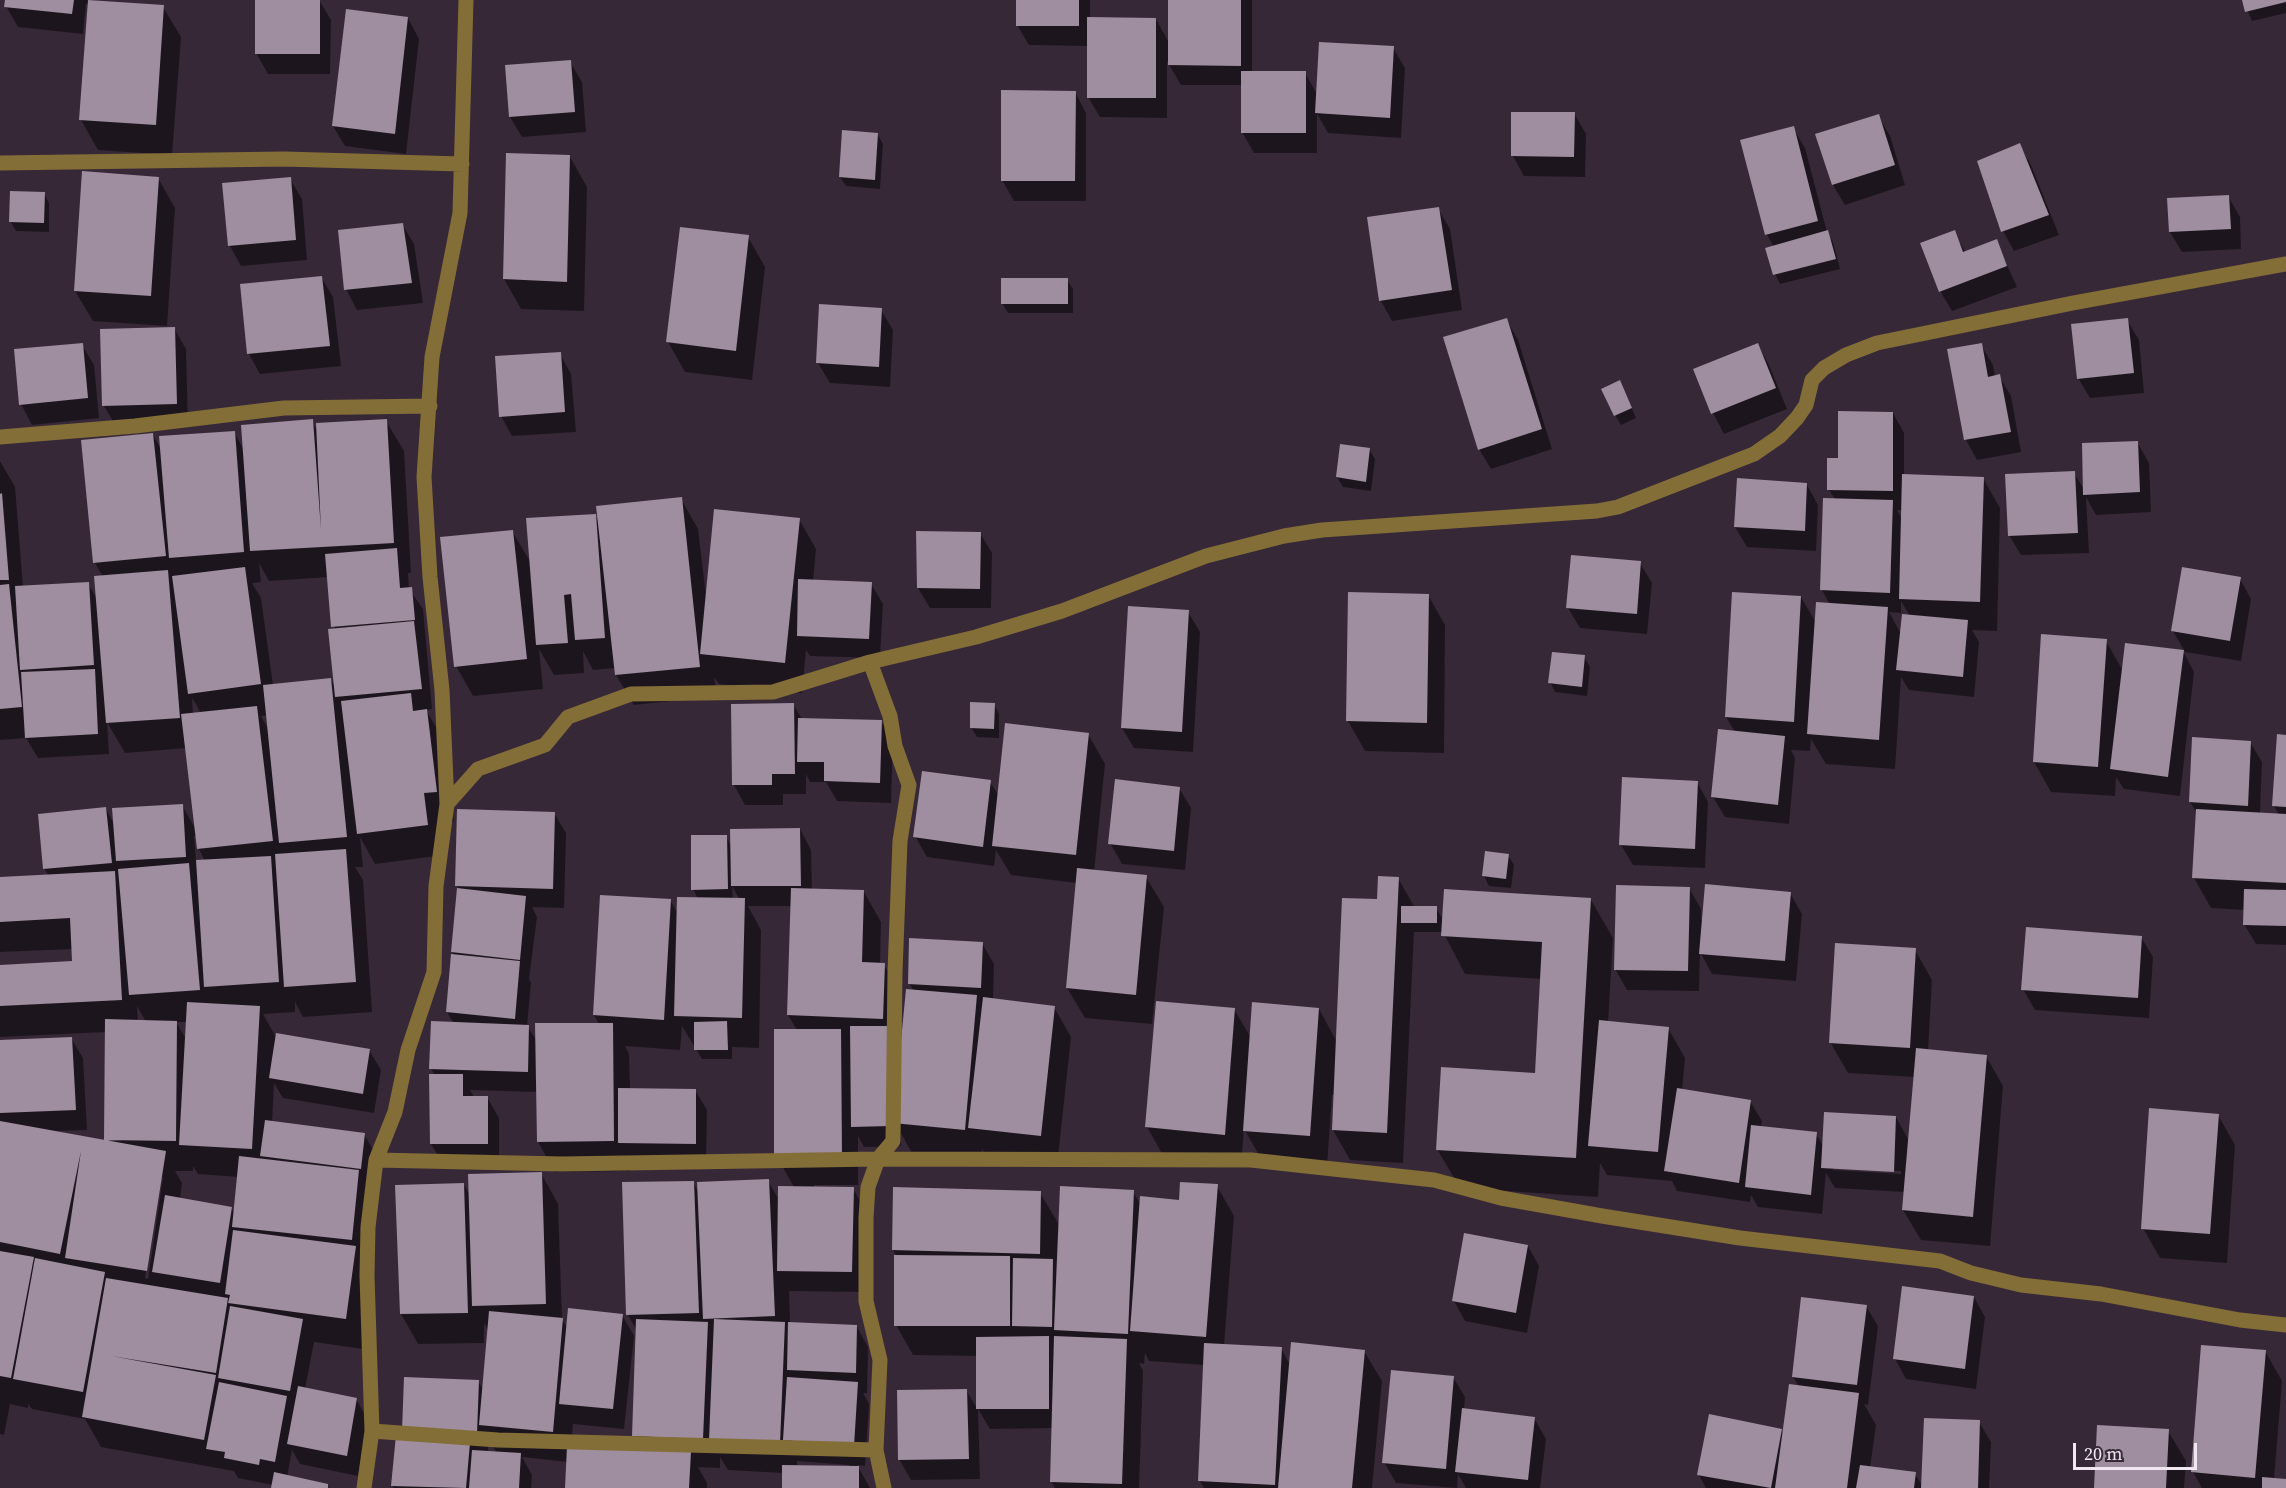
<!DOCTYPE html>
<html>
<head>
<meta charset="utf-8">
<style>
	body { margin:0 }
	#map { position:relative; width:2286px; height:1488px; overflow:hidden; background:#372838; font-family:"Source Serif 4",serif }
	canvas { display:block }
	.scale { position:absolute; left:2073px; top:1443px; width:124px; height:27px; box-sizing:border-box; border:3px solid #f0e7f1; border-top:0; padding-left:8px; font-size:18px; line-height:21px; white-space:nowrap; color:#f0e7f1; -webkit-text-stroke:4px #372838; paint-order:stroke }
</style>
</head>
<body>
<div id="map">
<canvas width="2286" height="1488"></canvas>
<div class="scale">20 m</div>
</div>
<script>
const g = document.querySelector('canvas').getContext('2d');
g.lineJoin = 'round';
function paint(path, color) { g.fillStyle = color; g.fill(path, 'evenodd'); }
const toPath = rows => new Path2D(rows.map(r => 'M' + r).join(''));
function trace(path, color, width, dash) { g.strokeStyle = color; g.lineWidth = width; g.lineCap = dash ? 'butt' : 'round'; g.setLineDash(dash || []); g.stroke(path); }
const shadow = toPath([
	[7,0,87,0,163,7,181,37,172,155,98,150,81,120,89,5,86,4,83,34,18,27,6,6],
	[257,0,319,0,331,20,330,74,268,74,256,53],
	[1017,0,1090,0,1090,19,1156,19,1169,43,1169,0,1252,0,1252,72,1305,73,1317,94,1393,48,1405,68,1401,138,1328,133,1317,114,1317,153,1254,153,1242,132,1242,85,1181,85,1167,61,1167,118,1100,117,1088,97,1088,46,1029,45,1017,25],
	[2243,0,2286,0,2286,13,2252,21],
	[408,18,419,39,406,154,345,146,333,126],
	[570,62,582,82,586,132,522,137,510,117],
	[1075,92,1086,113,1086,201,1014,201,1002,180],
	[1513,113,1574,113,1586,134,1585,177,1524,176,1513,156],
	[1878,116,1890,136,1905,185,1845,205,1833,185],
	[1793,128,1805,148,1827,232,1833,242,1840,269,1780,284,1775,274,1774,247,1767,235,1742,141],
	[878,135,883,144,880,189,846,186,840,177],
	[2019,145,2031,165,2059,235,2014,251,2003,231],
	[507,155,570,157,587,187,584,311,521,309,504,279],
	[158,178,175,208,167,326,93,321,75,291],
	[290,179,302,199,307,260,241,266,230,246],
	[44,193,49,203,49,232,16,231,10,221],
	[2228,196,2240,217,2241,249,2182,252,2170,232],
	[1438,209,1450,229,1462,310,1392,321,1381,301],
	[402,224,414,244,423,303,357,310,346,289],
	[1954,232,1966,253,1996,241,2017,287,1952,311,1940,291],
	[748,237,765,267,752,380,685,372,668,342],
	[321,277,333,297,341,366,260,374,249,354],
	[1067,280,1073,289,1073,313,1008,313,1002,303],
	[881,310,893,330,890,387,830,383,818,363],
	[1506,319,1518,340,1552,449,1491,469,1479,449],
	[2127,320,2139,340,2144,393,2090,398,2078,378],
	[174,328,186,349,188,424,116,426,104,406],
	[82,345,94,365,99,418,32,425,21,404],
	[1758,345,1769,365,1787,409,1724,434,1713,413,1695,370],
	[1981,345,1993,365,1995,377,1999,376,2011,396,2021,452,1977,460,1966,440,1949,350],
	[560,354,571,374,576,432,512,436,501,416],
	[1625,392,1636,418,1621,425,1615,415],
	[1893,413,1904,433,1904,476,1983,478,2000,508,1997,631,1972,630,1979,642,1974,697,1909,690,1901,677,1895,769,1826,764,1811,739,1810,751,1791,750,1795,758,1789,824,1725,817,1713,797,1735,732,1726,717,1801,597,1816,623,1830,605,1822,590,1835,499,1829,490,1839,460],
	[1897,510,1902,510,1902,519],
	[1901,601,1910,616,1901,634,1889,612,1901,613],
	[312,421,318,432,386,421,404,451,411,573,408,573,409,589,423,609,432,709,426,710,444,741,454,822,440,823,444,855,375,864,360,837,363,867,355,867,363,880,372,1012,303,1017,295,1002,295,1012,263,1014,277,1039,369,1050,381,1070,374,1113,283,1098,274,1083,272,1123,364,1134,376,1155,363,1349,314,1342,305,1389,356,1399,368,1420,358,1476,300,1464,292,1450,287,1477,327,1485,329,1488,272,1488,273,1485,238,1478,234,1471,101,1447,85,1419,32,1409,28,1404,28,1408,10,1404,4,1435,0,1434,0,1042,71,1038,83,1058,87,1130,55,1131,107,1142,106,1032,0,1037,0,967,74,963,73,949,0,952,0,878,49,876,44,868,106,809,114,824,182,805,196,830,187,748,125,753,107,722,109,754,38,758,26,738,0,740,0,461,15,487,23,587,88,584,98,600,103,577,95,563,153,435,162,451,234,432,244,450],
	[259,563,269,581,329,577,335,630,336,688,331,680,273,685,261,598,252,583,261,582],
	[192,698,196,704,201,714,193,715],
	[268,715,269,731,261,716],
	[194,836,197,836,199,849,205,861,196,861],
	[137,1006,146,1022,138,1022],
	[176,1022,187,1022,186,1039],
	[193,1166,198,1174,239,1177,235,1214,231,1208,180,1199,182,1183,175,1171,193,1171],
	[160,1177,163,1177,148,1279,145,1278],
	[2137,442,2149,463,2151,512,2096,515,2086,497,2089,553,2021,555,2009,535,2074,473,2085,491],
	[1369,449,1375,459,1371,491,1343,487,1337,477],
	[1807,485,1818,505,1816,551,1747,547,1735,527],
	[681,499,698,529,706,596,799,519,816,549,813,581,871,584,883,604,880,658,810,656,806,650,802,693,719,684,714,677,717,696,634,705,616,675,615,668,593,670,583,651,584,673,554,675,539,649,543,689,473,696,456,666,512,531,531,563,595,515,599,523],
	[917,533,980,533,992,553,991,608,930,608,918,588],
	[1640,563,1652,583,1647,634,1580,628,1568,608],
	[2240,579,2251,599,2241,661,2185,652,2173,631],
	[1349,594,1428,595,1445,625,1444,753,1365,751,1348,721],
	[1130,608,1188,612,1200,632,1193,752,1134,748,1122,728],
	[2106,641,2123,671,2183,651,2194,672,2180,796,2124,789,2116,777,2115,796,2051,792,2034,762],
	[1584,657,1590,667,1587,696,1555,692,1550,682],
	[793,704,802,719,881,721,893,741,891,803,837,801,826,782,810,782,806,774,806,794,783,794,783,805,745,805,734,785],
	[994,704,999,714,999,738,977,737,971,727],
	[1088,734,1105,764,1094,872,1146,877,1164,907,1152,1024,1085,1018,1067,988,1077,883,1011,875,996,850,994,866,927,857,915,836,990,782,999,796],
	[2286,736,2286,945,2256,944,2244,924,2245,910,2211,908,2194,878,2197,813,2190,802,2250,742,2262,762,2260,814,2279,815,2274,806],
	[1697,782,1708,802,1705,868,1633,865,1621,845],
	[1179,788,1191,808,1185,870,1122,864,1110,843],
	[554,813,566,833,564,908,532,907,537,917,529,979,531,983,527,1026,537,1041,599,1024,594,1015,601,896,670,900,678,914,698,899,693,889,726,836,731,846,800,829,811,850,812,890,864,892,881,922,880,965,884,965,902,995,900,1036,903,1036,914,991,909,983,982,943,994,964,993,999,1054,1007,1071,1037,1057,1166,987,1158,982,1149,981,1160,912,1153,901,1133,901,1146,864,1147,858,1136,858,1185,814,1185,814,1188,853,1189,865,1209,863,1292,789,1291,790,1323,857,1327,868,1347,867,1393,863,1393,869,1404,865,1466,857,1465,870,1488,783,1488,783,1473,728,1470,720,1457,720,1468,698,1467,707,1483,707,1488,567,1488,568,1462,522,1457,532,1475,531,1488,394,1488,392,1486,478,1381,484,1391,489,1332,484,1323,484,1343,418,1344,401,1314,464,1185,471,1197,541,1173,558,1204,562,1319,568,1329,622,1315,634,1336,624,1429,573,1424,571,1447,642,1451,633,1435,637,1331,628,1315,693,1182,699,1193,768,1181,779,1200,794,1187,776,1155,797,1030,788,1015,792,906,748,906,761,930,759,1048,732,1047,732,1059,702,1059,682,1026,680,1050,625,1046,629,1054,630,1089,695,1090,707,1110,706,1164,630,1163,630,1171,555,1172,538,1142,537,1092,470,1090,474,1097,487,1097,499,1118,499,1164,443,1164,431,1144,435,1076,431,1068,454,1024,447,1012,455,956,452,952,459,889,456,885],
	[732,886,740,900,733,900],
	[488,1438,497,1453,488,1452],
	[797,1461,849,1465,849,1467,797,1467],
	[1508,855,1514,865,1511,888,1489,886,1484,876],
	[1398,878,1415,908,1436,908,1444,921,1591,900,1613,938,1608,1023,1668,1028,1685,1058,1682,1090,1750,1101,1762,1121,1761,1127,1816,1134,1824,1147,1896,1117,1909,1141,1915,1077,1848,1073,1830,1042,1915,950,1932,980,1928,1051,1986,1056,2003,1086,1990,1246,1921,1240,1903,1210,1905,1192,1835,1188,1826,1173,1822,1214,1758,1207,1751,1195,1750,1202,1677,1191,1672,1181,1607,1175,1600,1163,1598,1197,1460,1188,1437,1149,1537,1074,1542,979,1465,974,1443,932,1414,932,1403,1163,1350,1160,1333,1130,1335,1095,1332,1095,1327,1166,1262,1160,1244,1129,1241,1164,1164,1157,1147,1127,1234,1009,1251,1038,1319,1009,1337,1042,1379,901],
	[1833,1167,1901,1171,1901,1174,1833,1170],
	[1689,888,1701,909,1701,920,1703,920,1790,893,1802,914,1796,981,1712,974,1700,952,1699,991,1627,990,1615,969],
	[2141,937,2153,957,2149,1018,2035,1010,2023,989],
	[2218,1115,2235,1145,2227,1263,2160,1258,2143,1228],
	[1217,1186,1234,1216,1224,1346,1281,1348,1290,1365,1364,1351,1382,1381,1372,1488,1204,1488,1200,1481,1205,1365,1149,1361,1145,1353,1144,1364,1139,1363,1143,1371,1139,1488,1055,1488,1051,1481,1053,1428,990,1429,978,1409,980,1479,911,1480,899,1459,966,1390,978,1410,977,1356,913,1355,896,1325,897,1257,893,1250,1040,1193,1060,1226,1133,1192,1141,1205,1180,1201],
	[1528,1246,1539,1266,1527,1333,1465,1321,1454,1301],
	[1974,1297,1985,1317,1976,1389,1906,1379,1895,1359],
	[1866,1306,1878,1326,1868,1405,1864,1404,1876,1425,1870,1468,1915,1474,1923,1487,1979,1422,1991,1442,1989,1488,1706,1488,1699,1475,1781,1430,1784,1435,1799,1386,1793,1377],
	[2265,1351,2282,1381,2274,1479,2286,1480,2286,1488,2202,1488,2193,1472],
	[1453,1377,1465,1397,1464,1410,1534,1418,1546,1439,1540,1488,1466,1488,1458,1474,1457,1488,1396,1483,1384,1462],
	[2168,1431,2186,1461,2184,1488,2096,1488]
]);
const building = toPath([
	[5,0,74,0,72,14,4,7],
	[88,0,164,5,156,125,79,120],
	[255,0,320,0,320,54,255,54],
	[1016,0,1079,0,1079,26,1016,26],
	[1168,0,1241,0,1241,66,1168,65],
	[2242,0,2286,0,2286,2,2245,12],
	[346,9,408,17,395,134,332,126],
	[1087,17,1156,18,1156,98,1087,98],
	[1319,42,1394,46,1390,118,1315,113],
	[571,60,575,112,509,117,505,65],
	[1241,71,1306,71,1306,133,1241,133],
	[1001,90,1076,91,1075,181,1001,181],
	[1511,112,1575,112,1574,157,1511,156],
	[1879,114,1895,165,1832,185,1815,134],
	[1794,126,1818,221,1765,235,1740,140],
	[842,130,878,133,875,180,839,177],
	[2020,143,2049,215,2001,232,1977,161],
	[506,153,570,155,567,282,503,279],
	[82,171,159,177,151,296,74,291],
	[291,177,296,240,228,246,222,183],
	[10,191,45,192,44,223,9,222],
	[2229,195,2231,229,2169,232,2167,198],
	[1439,207,1452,290,1379,301,1367,217],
	[403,223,412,283,344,290,338,230],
	[680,227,749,235,736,351,666,342],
	[1828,230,1836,259,1773,275,1765,248],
	[1955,230,1963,252,1997,239,2007,266,1939,292,1920,243],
	[322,276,330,346,247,354,240,284],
	[1001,278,1068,278,1068,304,1001,304],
	[819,304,882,308,879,367,816,363],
	[1507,318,1542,429,1478,450,1443,337],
	[2128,318,2134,373,2077,379,2071,324],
	[175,327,177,404,102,406,100,329],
	[83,343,88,398,19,405,14,349],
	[1758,343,1776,388,1711,414,1693,369],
	[1982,343,1988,377,2000,374,2011,432,1964,440,1947,349],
	[561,352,565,412,499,417,495,356],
	[1620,380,1632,408,1614,416,1601,389],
	[1838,411,1893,412,1893,491,1827,490,1827,458,1838,458],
	[313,419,321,530,316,423,387,419,394,543,250,551,241,425],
	[235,431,244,552,169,558,159,436],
	[153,433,166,556,93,563,81,440],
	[2138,441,2140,492,2083,495,2082,443],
	[1340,444,1370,448,1366,482,1336,477],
	[2075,471,2078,533,2008,536,2005,474],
	[1902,474,1984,477,1980,602,1899,599],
	[1737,478,1807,483,1805,531,1734,527],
	[2,493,9,580,0,580,0,494],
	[682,497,700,667,615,675,596,506],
	[1823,498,1893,500,1890,593,1820,590],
	[714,509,800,518,785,663,700,654],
	[596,514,605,638,575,640,571,594,564,595,568,643,536,645,526,518],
	[513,530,527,659,454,667,440,537],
	[916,531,981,532,980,589,917,588],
	[397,548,400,588,412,587,415,620,331,627,325,554],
	[1571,555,1641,561,1637,614,1566,608],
	[245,567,261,684,188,694,172,576],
	[2182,567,2241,577,2230,641,2171,631],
	[168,570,180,718,106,723,94,576],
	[798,579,872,582,869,639,797,636],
	[89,582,94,665,20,670,15,586],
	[9,584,22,707,0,709,0,585],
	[1348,592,1429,594,1427,723,1346,721],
	[1732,592,1801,596,1794,722,1725,717],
	[1816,602,1888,607,1879,740,1807,734],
	[1128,606,1189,610,1182,732,1121,728],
	[1902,614,1968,620,1963,677,1896,670],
	[414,621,422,689,335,697,328,629],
	[2041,634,2107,639,2098,767,2033,762],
	[2125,643,2184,650,2168,777,2110,769],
	[1552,652,1585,655,1582,687,1548,683],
	[95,669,98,734,25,738,21,672],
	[331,678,347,837,279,843,263,685],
	[411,693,413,711,427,709,437,792,424,793,428,825,357,834,341,701],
	[970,702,995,703,994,729,970,728],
	[794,703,795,774,772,774,772,785,732,785,731,704],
	[257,706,273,841,197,849,181,714],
	[798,718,882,720,880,783,824,781,824,762,797,762],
	[1005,723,1089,733,1076,855,992,846],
	[1718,729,1785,736,1778,805,1711,797],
	[2277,734,2286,735,2286,807,2272,806],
	[2192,737,2251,741,2248,806,2189,802],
	[922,771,991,780,983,847,913,837],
	[1622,777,1698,781,1695,849,1619,845],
	[1115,779,1180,787,1174,851,1108,844],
	[183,804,186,857,116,861,112,808],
	[106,807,112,863,43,869,38,814],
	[457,809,555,812,553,889,455,886],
	[2196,809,2286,814,2286,883,2192,878],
	[800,828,801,886,731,886,730,829],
	[691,835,727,835,728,889,691,890],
	[346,849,356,982,284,987,275,854],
	[1485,851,1509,854,1506,879,1482,876],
	[271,856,279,982,204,987,196,860],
	[189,863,200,990,129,995,118,869],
	[1077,868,1147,875,1136,995,1066,988],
	[115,871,122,1000,0,1006,0,965,72,961,70,918,0,922,0,877],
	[1378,876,1399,877,1387,1133,1332,1130,1342,898,1377,899],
	[1705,884,1791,892,1785,961,1699,954],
	[1616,885,1690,887,1688,971,1614,970],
	[457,888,526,896,520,960,451,952],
	[791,888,864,890,862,962,885,963,883,1019,787,1015],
	[1444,889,1591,898,1576,1158,1436,1150,1441,1067,1535,1073,1542,942,1441,936],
	[2244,889,2286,890,2286,926,2243,925],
	[600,895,671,899,664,1020,593,1015],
	[677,897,745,898,742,1018,674,1016],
	[1401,906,1437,906,1437,923,1401,923],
	[2026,927,2142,936,2138,998,2021,990],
	[909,938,983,942,981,988,908,984],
	[1835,943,1916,948,1910,1048,1829,1043],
	[451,954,520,961,515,1019,446,1012],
	[906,989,977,995,965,1130,893,1123],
	[983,997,1055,1006,1041,1136,968,1128],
	[1156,1001,1235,1008,1225,1135,1145,1127],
	[187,1002,260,1006,252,1149,179,1145],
	[1252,1002,1319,1008,1310,1136,1243,1131],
	[105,1019,177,1021,176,1141,104,1140],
	[1599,1020,1669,1027,1658,1152,1588,1146],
	[431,1021,529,1025,528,1072,429,1069],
	[727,1021,728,1050,694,1050,694,1022],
	[535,1023,613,1023,614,1141,537,1142],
	[850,1026,889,1026,890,1126,851,1127],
	[774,1029,841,1029,842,1156,774,1155],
	[276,1033,370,1049,363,1094,269,1078],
	[72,1037,76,1110,0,1113,0,1040],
	[1916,1048,1987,1055,1973,1217,1902,1210],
	[429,1074,463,1074,463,1096,488,1096,488,1144,430,1144],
	[618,1088,696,1089,696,1144,618,1143],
	[1677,1088,1751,1100,1739,1183,1664,1171],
	[2149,1108,2219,1114,2210,1234,2141,1229],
	[1824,1112,1896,1116,1894,1172,1821,1168],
	[265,1120,365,1133,361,1169,260,1156],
	[0,1121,166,1151,147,1271,65,1258,81,1151,60,1254,0,1242],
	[1751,1125,1817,1132,1811,1195,1745,1187],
	[239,1156,359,1170,352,1240,232,1227],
	[542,1172,546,1304,472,1306,468,1174],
	[769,1179,775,1316,703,1319,697,1182],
	[694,1181,699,1313,626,1315,622,1182],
	[1180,1182,1218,1184,1206,1337,1130,1331,1140,1196,1179,1200],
	[464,1183,468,1313,400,1314,395,1185],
	[778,1186,854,1187,852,1272,777,1271],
	[1060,1186,1134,1190,1128,1334,1054,1330],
	[893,1187,1041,1191,1040,1254,892,1250],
	[165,1195,232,1207,220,1283,152,1272],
	[233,1230,356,1246,346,1319,228,1303,230,1295,225,1294],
	[1464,1233,1528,1245,1516,1313,1452,1301],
	[0,1251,34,1257,11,1378,0,1376],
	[894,1255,1010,1256,1010,1326,894,1326],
	[35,1258,105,1272,83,1392,13,1379],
	[1013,1258,1053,1259,1052,1327,1012,1326],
	[106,1278,228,1298,216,1373,111,1356,216,1375,204,1440,82,1417],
	[1902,1286,1974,1296,1965,1369,1893,1359],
	[1801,1297,1867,1305,1857,1385,1792,1377],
	[230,1306,303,1319,290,1391,218,1378],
	[568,1308,623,1314,613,1409,559,1404],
	[489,1311,563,1318,553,1432,479,1425],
	[636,1319,708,1322,703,1439,632,1436],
	[714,1319,785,1322,780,1444,709,1440],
	[788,1322,857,1325,856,1373,787,1370],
	[1049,1336,1049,1409,976,1409,976,1337],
	[1054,1336,1127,1339,1122,1484,1050,1482],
	[1291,1342,1365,1350,1352,1488,1278,1488],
	[1204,1343,1282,1347,1275,1485,1198,1481],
	[2201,1345,2266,1350,2255,1478,2191,1472],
	[1391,1370,1454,1376,1446,1469,1382,1463],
	[404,1377,479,1380,477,1434,402,1431],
	[787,1377,858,1382,854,1446,783,1440],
	[219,1382,287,1396,275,1462,260,1459,259,1465,224,1458,225,1452,206,1449],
	[1789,1384,1859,1393,1847,1488,1775,1488],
	[298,1386,357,1398,347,1456,287,1444],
	[967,1389,969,1459,898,1460,897,1390],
	[1462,1408,1535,1417,1528,1480,1455,1472],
	[1709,1414,1782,1429,1771,1488,1697,1475],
	[1924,1418,1980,1420,1978,1488,1921,1488],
	[2097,1425,2169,1429,2166,1488,2094,1488],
	[396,1435,470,1443,466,1488,391,1486],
	[567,1446,691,1452,689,1488,565,1488],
	[472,1450,521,1453,519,1488,469,1488],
	[782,1465,859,1466,859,1488,782,1488],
	[1860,1465,1916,1472,1914,1488,1856,1488],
	[274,1472,328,1484,328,1488,271,1488],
	[2262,1477,2286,1479,2286,1488,2262,1488]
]);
const minor = toPath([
	[0,163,284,159,462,164],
	[0,437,135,426,284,408,430,406],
	[870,662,890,716,895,746,909,785,900,841,895,972,893,1141,878,1159,868,1187,866,1218,866,1301,880,1360,876,1450,884,1488],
	[447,804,478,769,545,745,568,717,631,694,773,692,870,662,976,637,1062,611,1206,556,1284,536,1322,530,1597,511,1618,507,1754,454,1780,436,1797,418,1806,405,1812,380,1824,368,1846,355,1877,343,2073,303,2286,264],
	[376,1160,562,1164,878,1159,1251,1160,1434,1180,1501,1198,1602,1216,1740,1238,1940,1261,1971,1273,2021,1285,2101,1294,2240,1320,2286,1325],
	[372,1431,498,1440,876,1450],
	[364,1488,372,1431,367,1276,368,1227,376,1160,395,1112,408,1050,434,972,436,886,447,804,442,690,430,577,424,477,432,357,460,213,466,0]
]);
paint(shadow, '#0007');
paint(building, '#9f8da0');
trace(minor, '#846e37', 15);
</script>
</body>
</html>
